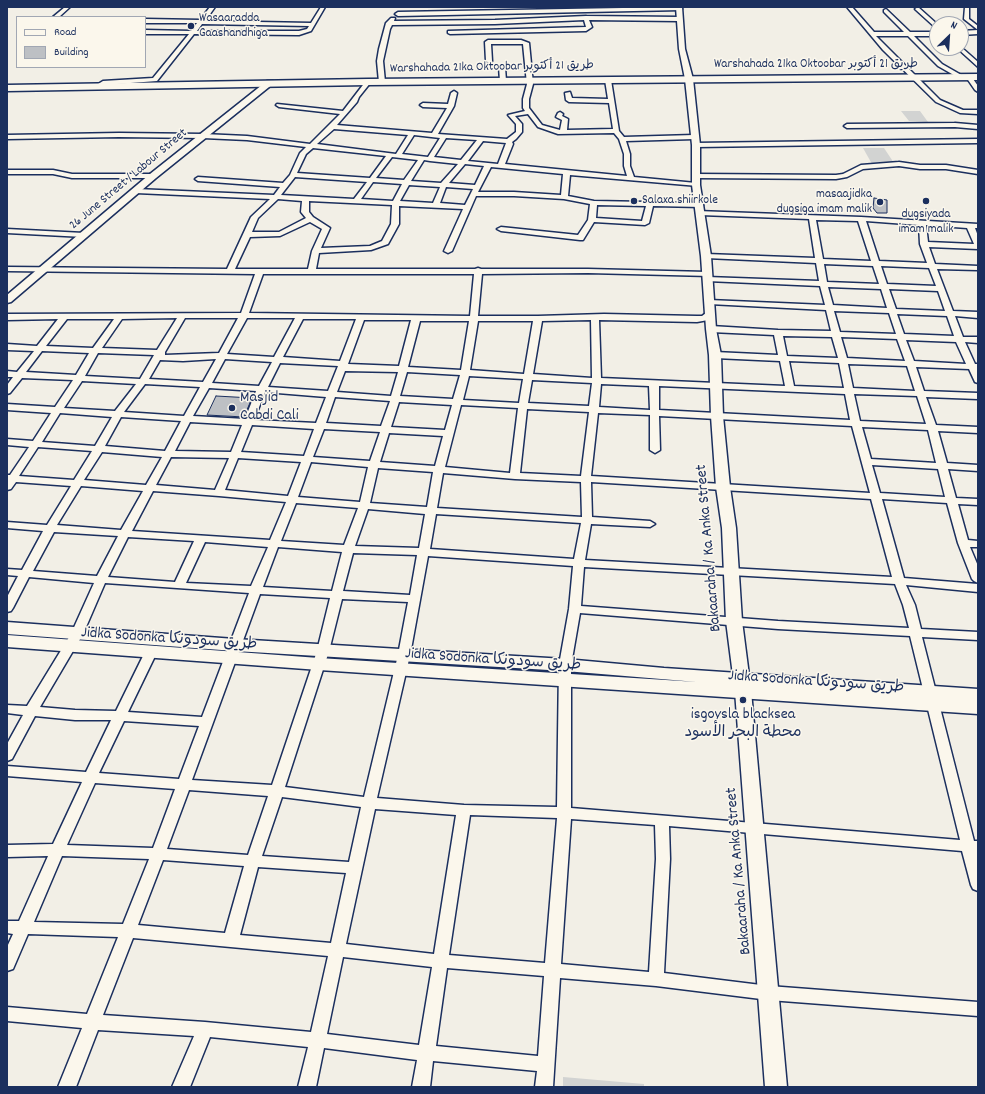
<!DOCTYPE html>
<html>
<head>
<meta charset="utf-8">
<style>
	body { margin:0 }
	#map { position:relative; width:985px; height:1094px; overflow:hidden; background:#f2efe6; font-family:Dekko,sans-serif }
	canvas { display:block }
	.frame { position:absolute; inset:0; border:8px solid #1b2f5e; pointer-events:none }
	.legend { position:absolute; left:16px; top:16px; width:130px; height:52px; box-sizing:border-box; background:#fbf7ec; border:1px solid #a1a7b3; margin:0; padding:5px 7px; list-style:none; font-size:12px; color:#1b2f5e }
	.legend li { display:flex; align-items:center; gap:8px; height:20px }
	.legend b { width:20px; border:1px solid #a1a7b3 }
	.north { position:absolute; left:929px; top:16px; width:40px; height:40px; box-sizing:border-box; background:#fbf7ec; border:1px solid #a1a7b3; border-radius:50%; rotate:25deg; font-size:11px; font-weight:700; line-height:16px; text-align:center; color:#1b2f5e }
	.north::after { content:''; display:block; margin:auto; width:14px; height:18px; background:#1b2f5e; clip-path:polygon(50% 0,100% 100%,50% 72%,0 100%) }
</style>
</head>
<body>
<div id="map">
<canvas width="985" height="1094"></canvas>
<div class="frame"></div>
<ul class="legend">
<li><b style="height:5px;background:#fbf7ec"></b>Road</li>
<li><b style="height:11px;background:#bdc0c4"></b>Building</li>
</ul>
<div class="north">N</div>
</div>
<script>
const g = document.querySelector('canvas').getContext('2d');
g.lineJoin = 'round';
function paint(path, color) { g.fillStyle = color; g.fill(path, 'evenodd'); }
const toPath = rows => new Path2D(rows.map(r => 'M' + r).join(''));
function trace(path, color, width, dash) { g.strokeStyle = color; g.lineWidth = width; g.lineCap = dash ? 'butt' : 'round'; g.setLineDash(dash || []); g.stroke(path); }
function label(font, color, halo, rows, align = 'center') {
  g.font = font + ' Dekko,"Playpen Sans Arabic",sans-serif'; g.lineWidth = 3; g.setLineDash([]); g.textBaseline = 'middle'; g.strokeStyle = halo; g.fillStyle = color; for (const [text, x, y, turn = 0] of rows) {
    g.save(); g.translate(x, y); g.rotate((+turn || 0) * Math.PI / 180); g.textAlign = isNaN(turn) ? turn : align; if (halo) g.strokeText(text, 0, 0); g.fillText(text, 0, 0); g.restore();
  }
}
const green = toPath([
	[901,111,920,111,928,122,909,121],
	[863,148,884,148,894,163,872,164],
	[563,1077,644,1084,644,1087,563,1087]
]);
const building = toPath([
	[874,198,887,200,887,213,877,213,873,208,874,198],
	[216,396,252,398,244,417,207,415,216,396]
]);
const minor = toPath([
	[65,7,70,7,59,17,53,17,65,7],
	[210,7,215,7,205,21,311,23,321,7,325,7,311,31,299,35,194,34,157,81,104,85,99,88,95,88,95,86,103,81,153,78,189,34,145,34,145,30,191,31,197,23,145,23,145,19,200,20,210,7],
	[202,24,309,26,307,29,299,31,197,31,202,24],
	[679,7,682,9,681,10,398,16,395,14,398,12,679,7],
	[847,7,852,7,874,32,904,32,884,12,884,10,886,9,910,32,937,32,937,36,914,36,942,64,963,76,963,78,959,78,938,66,908,36,876,36,940,100,963,110,978,110,978,114,960,113,936,102,883,50,847,7],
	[918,7,937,24,937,29,916,10,915,9,918,7],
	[965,7,969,7,969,19,978,26,978,34,961,35,961,31,978,30,964,19,965,7],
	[586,16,679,17,682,19,679,21,589,20,592,27,586,31,450,34,448,33,448,31,586,27,584,20,495,24,392,25,390,29,383,61,385,82,382,84,379,82,377,61,379,49,386,23,391,18,395,18,394,21,495,20,586,16],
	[488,40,521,40,529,43,533,84,529,99,529,108,542,125,560,130,562,120,556,117,558,113,560,112,563,114,562,116,568,119,567,130,613,129,609,103,569,102,566,100,565,93,570,92,572,98,608,99,605,80,608,78,611,80,619,131,624,137,694,135,697,137,694,139,626,141,630,154,630,166,634,177,696,183,699,185,698,186,570,175,568,196,594,201,699,203,703,205,702,207,653,206,649,223,645,225,594,222,583,240,580,240,501,231,497,229,501,227,578,235,588,220,590,204,564,199,514,196,476,196,452,251,448,253,444,251,463,209,399,206,399,224,388,244,371,250,319,253,316,269,475,269,478,268,481,269,588,269,707,272,711,274,710,276,588,273,482,274,478,316,538,316,604,314,697,316,702,316,710,310,714,313,708,320,697,322,599,320,601,378,785,386,780,361,715,358,711,355,715,352,778,355,774,335,711,332,707,329,711,326,778,330,831,331,826,310,709,304,705,302,709,300,825,305,820,286,707,281,703,279,707,277,819,281,816,263,706,258,702,256,706,254,815,258,809,219,700,215,696,213,697,211,861,217,978,224,978,228,975,228,978,236,978,249,929,247,935,264,978,266,978,270,937,269,953,311,978,312,978,318,955,316,963,337,978,337,978,343,965,342,975,364,978,364,978,383,975,382,969,369,916,367,924,391,978,393,978,399,926,397,936,425,978,427,978,433,938,431,947,463,978,465,978,471,948,469,956,498,978,499,978,505,958,504,968,540,978,541,978,547,970,547,978,566,978,583,974,581,972,579,958,543,947,503,882,499,904,578,978,584,978,592,906,585,915,605,921,629,978,632,978,640,922,637,974,841,978,841,978,891,973,889,971,885,962,851,669,826,670,859,664,973,769,986,978,1002,978,1016,769,1000,656,986,560,978,553,1087,535,1087,537,1071,433,1061,430,1087,412,1087,417,1060,324,1048,316,1087,298,1087,308,1047,210,1037,190,1087,172,1087,194,1036,98,1030,76,1087,58,1087,82,1028,7,1021,7,1007,87,1014,118,937,28,934,13,969,7,971,7,947,13,934,7,933,7,921,19,921,48,856,7,857,7,845,53,844,82,782,7,776,7,766,86,772,111,720,75,720,35,716,12,759,7,761,7,744,23,715,7,713,7,705,27,706,71,634,94,583,29,577,13,608,11,611,7,612,7,597,18,576,7,575,7,569,22,570,43,531,7,528,7,522,47,525,71,486,16,482,11,489,7,490,7,475,10,475,29,447,7,445,7,439,33,441,51,413,7,410,7,404,55,407,73,380,22,378,10,393,7,394,7,385,13,377,7,377,7,371,17,372,34,351,7,350,7,344,37,346,58,319,7,320,7,314,241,313,255,274,7,271,7,267,227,269,251,217,270,199,136,193,132,191,136,189,274,195,280,187,198,181,195,179,198,177,283,183,290,175,300,153,306,147,247,140,203,138,119,137,7,139,7,135,119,133,203,134,247,136,310,144,340,114,279,107,276,105,277,104,343,111,366,81,368,80,371,82,359,97,357,102,337,125,432,133,447,108,423,107,420,105,423,103,448,104,451,93,454,91,457,93,454,106,438,134,507,139,516,132,516,124,508,115,525,111,523,108,523,99,527,84,523,44,491,44,492,61,489,63,486,61,485,42,488,40],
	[528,114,538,127,558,134,614,133,619,139,624,154,624,166,627,176,505,164,513,144,512,142,516,139,522,132,522,124,515,116,528,114],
	[334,129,408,135,396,154,317,144,334,129],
	[414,135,440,138,428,157,402,154,414,135],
	[446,138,477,140,461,160,434,157,446,138],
	[483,141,506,143,498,164,468,161,483,141],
	[313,148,386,156,370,178,297,173,306,154,313,148],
	[392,157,418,160,404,180,376,178,392,157],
	[424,160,430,161,458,164,441,183,411,181,424,160],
	[465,164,484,166,475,185,449,183,465,164],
	[491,167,563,174,561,195,514,192,478,192,491,167],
	[295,177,367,182,354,199,281,195,295,177],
	[373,182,402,184,393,201,361,199,373,182],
	[409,185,440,187,433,203,400,201,409,185],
	[446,187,473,189,465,205,440,203,446,187],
	[278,199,302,201,301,212,306,218,279,232,252,232,258,218,278,199],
	[309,201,392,205,391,224,382,241,370,246,321,248,330,228,313,217,309,212,309,201],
	[597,205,646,206,642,221,596,218,597,205],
	[816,220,858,221,871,261,823,259,816,220],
	[866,221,919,225,920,244,927,263,879,261,866,221],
	[310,222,322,229,312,251,308,269,235,269,250,237,280,236,310,222],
	[926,225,967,228,974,244,928,242,926,225],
	[824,264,873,266,879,284,827,282,824,264],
	[881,266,929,268,936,286,887,284,881,266],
	[263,274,474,274,470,316,249,313,263,274],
	[828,287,881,289,887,308,833,305,828,287],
	[889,289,938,291,945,311,896,309,889,289],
	[834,311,889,313,896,334,840,332,834,311],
	[897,314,947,316,954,336,904,334,897,314],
	[177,318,157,350,102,348,122,319,177,318],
	[185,318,238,318,219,353,165,355,165,352,185,318],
	[247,318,295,318,274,357,227,354,247,318],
	[67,319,114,319,93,348,46,346,67,319],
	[303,319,356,319,340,361,283,357,303,319],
	[364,320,411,320,399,366,348,364,364,320],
	[591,320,592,378,533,374,542,321,591,320],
	[420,321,469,321,461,370,408,367,420,321],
	[478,321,533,321,524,374,470,370,478,321],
	[783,336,832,337,838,358,787,356,783,336],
	[841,337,897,339,905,361,847,358,841,337],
	[906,340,956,342,966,364,914,361,906,340],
	[42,351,89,353,76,375,26,372,42,351],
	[98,353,154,355,140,379,85,376,98,353],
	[216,359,203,382,149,379,160,360,183,361,216,359],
	[225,359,272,362,259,386,212,383,225,359],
	[789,361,839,363,844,388,794,386,789,361],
	[280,363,338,366,328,391,268,387,280,363],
	[848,364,907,366,915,391,853,388,848,364],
	[345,371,398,372,391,396,337,392,345,371],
	[407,372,460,375,453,399,400,396,407,372],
	[469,376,523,379,519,403,463,400,469,376],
	[532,380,592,383,589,406,528,403,532,380],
	[82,381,136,384,115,411,64,408,82,381],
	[145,384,200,387,184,416,124,412,145,384],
	[601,384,649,386,650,410,599,407,601,384],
	[659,386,845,394,850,420,659,410,659,386],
	[209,388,256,391,245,419,193,416,209,388],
	[265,392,326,397,316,423,254,420,265,392],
	[854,394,917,396,926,424,860,421,854,394],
	[335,397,390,401,381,426,326,423,335,397],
	[399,402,452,405,445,430,391,427,399,402],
	[461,405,518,408,510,473,445,467,461,405],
	[527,409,589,412,581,476,520,473,527,409],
	[60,413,112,417,95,446,42,442,60,413],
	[598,413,650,415,650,450,655,453,660,450,659,416,852,426,870,493,591,476,598,413],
	[121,417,181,421,165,451,105,446,121,417],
	[190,422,242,425,231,452,175,451,190,422],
	[252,425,314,429,304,456,241,452,252,425],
	[862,427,928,430,936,463,871,459,862,427],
	[324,429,380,432,370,461,313,457,324,429],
	[389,433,443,436,435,466,380,462,389,433],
	[38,447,92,451,74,480,19,476,38,447],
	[102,452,162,457,146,485,84,480,102,452],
	[171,457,229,458,215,490,156,485,171,457],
	[238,458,301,462,288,496,225,490,238,458],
	[311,462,368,467,360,502,298,497,311,462],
	[872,465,938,469,945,497,880,493,872,465],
	[378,468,433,472,427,507,370,503,378,468],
	[443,473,515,479,581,482,582,517,437,508,443,473],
	[591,482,871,499,892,577,585,560,591,524,650,527,655,524,650,521,592,517,591,482],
	[81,486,143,491,121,530,57,525,81,486],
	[153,491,219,496,286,502,270,540,132,531,153,491],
	[296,503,358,508,344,545,281,541,296,503],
	[368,509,425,514,419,548,355,546,368,509],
	[436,514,581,523,574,559,430,549,436,514],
	[54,532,118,536,97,576,33,571,54,532],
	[128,537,194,541,175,582,108,577,128,537],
	[205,542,268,547,251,586,186,583,205,542],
	[278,547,342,552,332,591,263,587,278,547],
	[353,553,417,555,410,595,343,591,353,553],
	[428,556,573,566,569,609,559,665,557,807,464,805,377,798,410,655,428,556],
	[584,567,895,584,903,605,909,628,778,621,581,606,584,567],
	[105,583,249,593,202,717,128,712,157,652,155,649,151,648,147,649,145,652,116,711,75,710,40,707,83,634,105,583],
	[260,594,330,598,317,651,272,785,192,780,260,594],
	[342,599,408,602,398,655,364,797,285,787,329,651,342,599],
	[580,613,778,629,910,636,960,840,571,808,571,665,580,613],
	[124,721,199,726,179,779,99,773,124,721],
	[95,783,175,789,153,848,67,845,95,783],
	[189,790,268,796,248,855,167,849,189,790],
	[282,797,361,807,349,862,262,856,282,797],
	[375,809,456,815,434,954,346,944,375,809],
	[470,815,557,818,545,963,449,955,470,815],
	[571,819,655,825,656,859,649,972,561,964,571,819],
	[62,856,149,859,123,924,34,922,62,856],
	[163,860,244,866,225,933,138,925,163,860],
	[258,867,346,873,331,943,240,935,258,867],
	[133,938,328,956,311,1032,205,1022,103,1015,133,938],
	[343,957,432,967,419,1045,327,1034,343,957],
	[447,968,544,976,538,1056,436,1046,447,968],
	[961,47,978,62,978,67,957,48,961,48,961,47],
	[502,65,505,67,506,81,503,83,500,81,499,67,502,65],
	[967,76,971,76,978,86,978,92,975,90,966,77,967,76],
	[955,123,978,125,978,129,955,127,847,128,844,126,847,124,955,123],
	[978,139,978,143,696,147,693,145,696,143,978,139],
	[899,162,920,165,946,165,978,170,978,174,946,169,920,169,899,166,863,169,847,177,836,179,696,178,693,176,696,174,836,175,843,174,861,165,899,162],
	[7,170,53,170,72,174,153,174,156,176,153,178,72,178,53,174,7,174,7,170],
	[7,229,84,233,88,235,84,237,7,233,7,229]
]);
const tertiary = toPath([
	[676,7,682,7,685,49,693,79,700,145,700,185,711,256,716,329,721,355,723,416,730,487,736,528,742,621,751,691,787,1087,765,1087,735,691,726,621,722,528,716,487,711,416,709,355,706,329,701,256,692,185,692,145,685,79,679,49,676,7],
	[267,81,273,81,274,83,156,178,11,302,7,303,7,295,150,174,267,81]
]);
const secondary = toPath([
	[7,622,235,639,565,659,664,668,978,689,978,714,319,670,7,647,7,635,319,658,697,682,565,671,235,651,7,634,7,622]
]);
const primary = toPath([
	[978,74,978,80,368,85,7,91,7,85,368,79,978,74]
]);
const markers = [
	[191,26,4,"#1b2f5e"],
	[634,201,4,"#1b2f5e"],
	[926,201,4,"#1b2f5e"],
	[880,202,4,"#1b2f5e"],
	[232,408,4,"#1b2f5e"],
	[743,700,4,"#1b2f5e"]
];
const farPoinames = [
	["Wasaaradda",199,19],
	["Gaashandhiga",199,34],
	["masaajidka",872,195,"right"],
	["dugsiga imam malik",872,210,"right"],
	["Salaxa shiirkole",642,201],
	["dugsiyada",926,215,"center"],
	["imam malik",926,230,"center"]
];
const farStreetnames = [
	["Warshahada 21ka Oktoobar طريق 21 أكتوبر",816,65],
	["Warshahada 21ka Oktoobar طريق 21 أكتوبر",492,68,-1],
	["26 June Street / Labour Street",129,180,-40]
];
const poiNames = [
	["Masjid",240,399],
	["Cabdi Cali",240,417],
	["isgoysla blacksea",743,716,"center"],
	["محطة البحر الأسود",743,734,"center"]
];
const streetNames = [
	["Bakaaraha / Ka Anka Street",710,548,-95],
	["Jidka Sodonka طريق سودونكا",169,640,4],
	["Jidka Sodonka طريق سودونكا",493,661,4],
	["Jidka Sodonka طريق سودونكا",816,683,4],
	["Bakaaraha / Ka Anka Street",740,871,-95]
];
paint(green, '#d2d3d2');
paint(building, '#bdc0c4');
trace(building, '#1b2f5e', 1);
trace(minor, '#1b2f5e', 3);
trace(tertiary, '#1b2f5e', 3);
trace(secondary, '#1b2f5e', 3);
trace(primary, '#1b2f5e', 3);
paint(minor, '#fbf7ec');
paint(tertiary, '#fbf7ec');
paint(secondary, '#fbf7ec');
paint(primary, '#fbf7ec');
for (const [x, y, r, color] of markers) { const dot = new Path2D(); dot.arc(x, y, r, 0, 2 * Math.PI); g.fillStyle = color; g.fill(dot); trace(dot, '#fbf7ec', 1.5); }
label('13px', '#1b2f5e', '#fbf7ec', farPoinames, 'left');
label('13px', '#1b2f5e', '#fbf7ec', farStreetnames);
label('16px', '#1b2f5e', '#fbf7ec', poiNames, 'left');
label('16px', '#1b2f5e', '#fbf7ec', streetNames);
</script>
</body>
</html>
